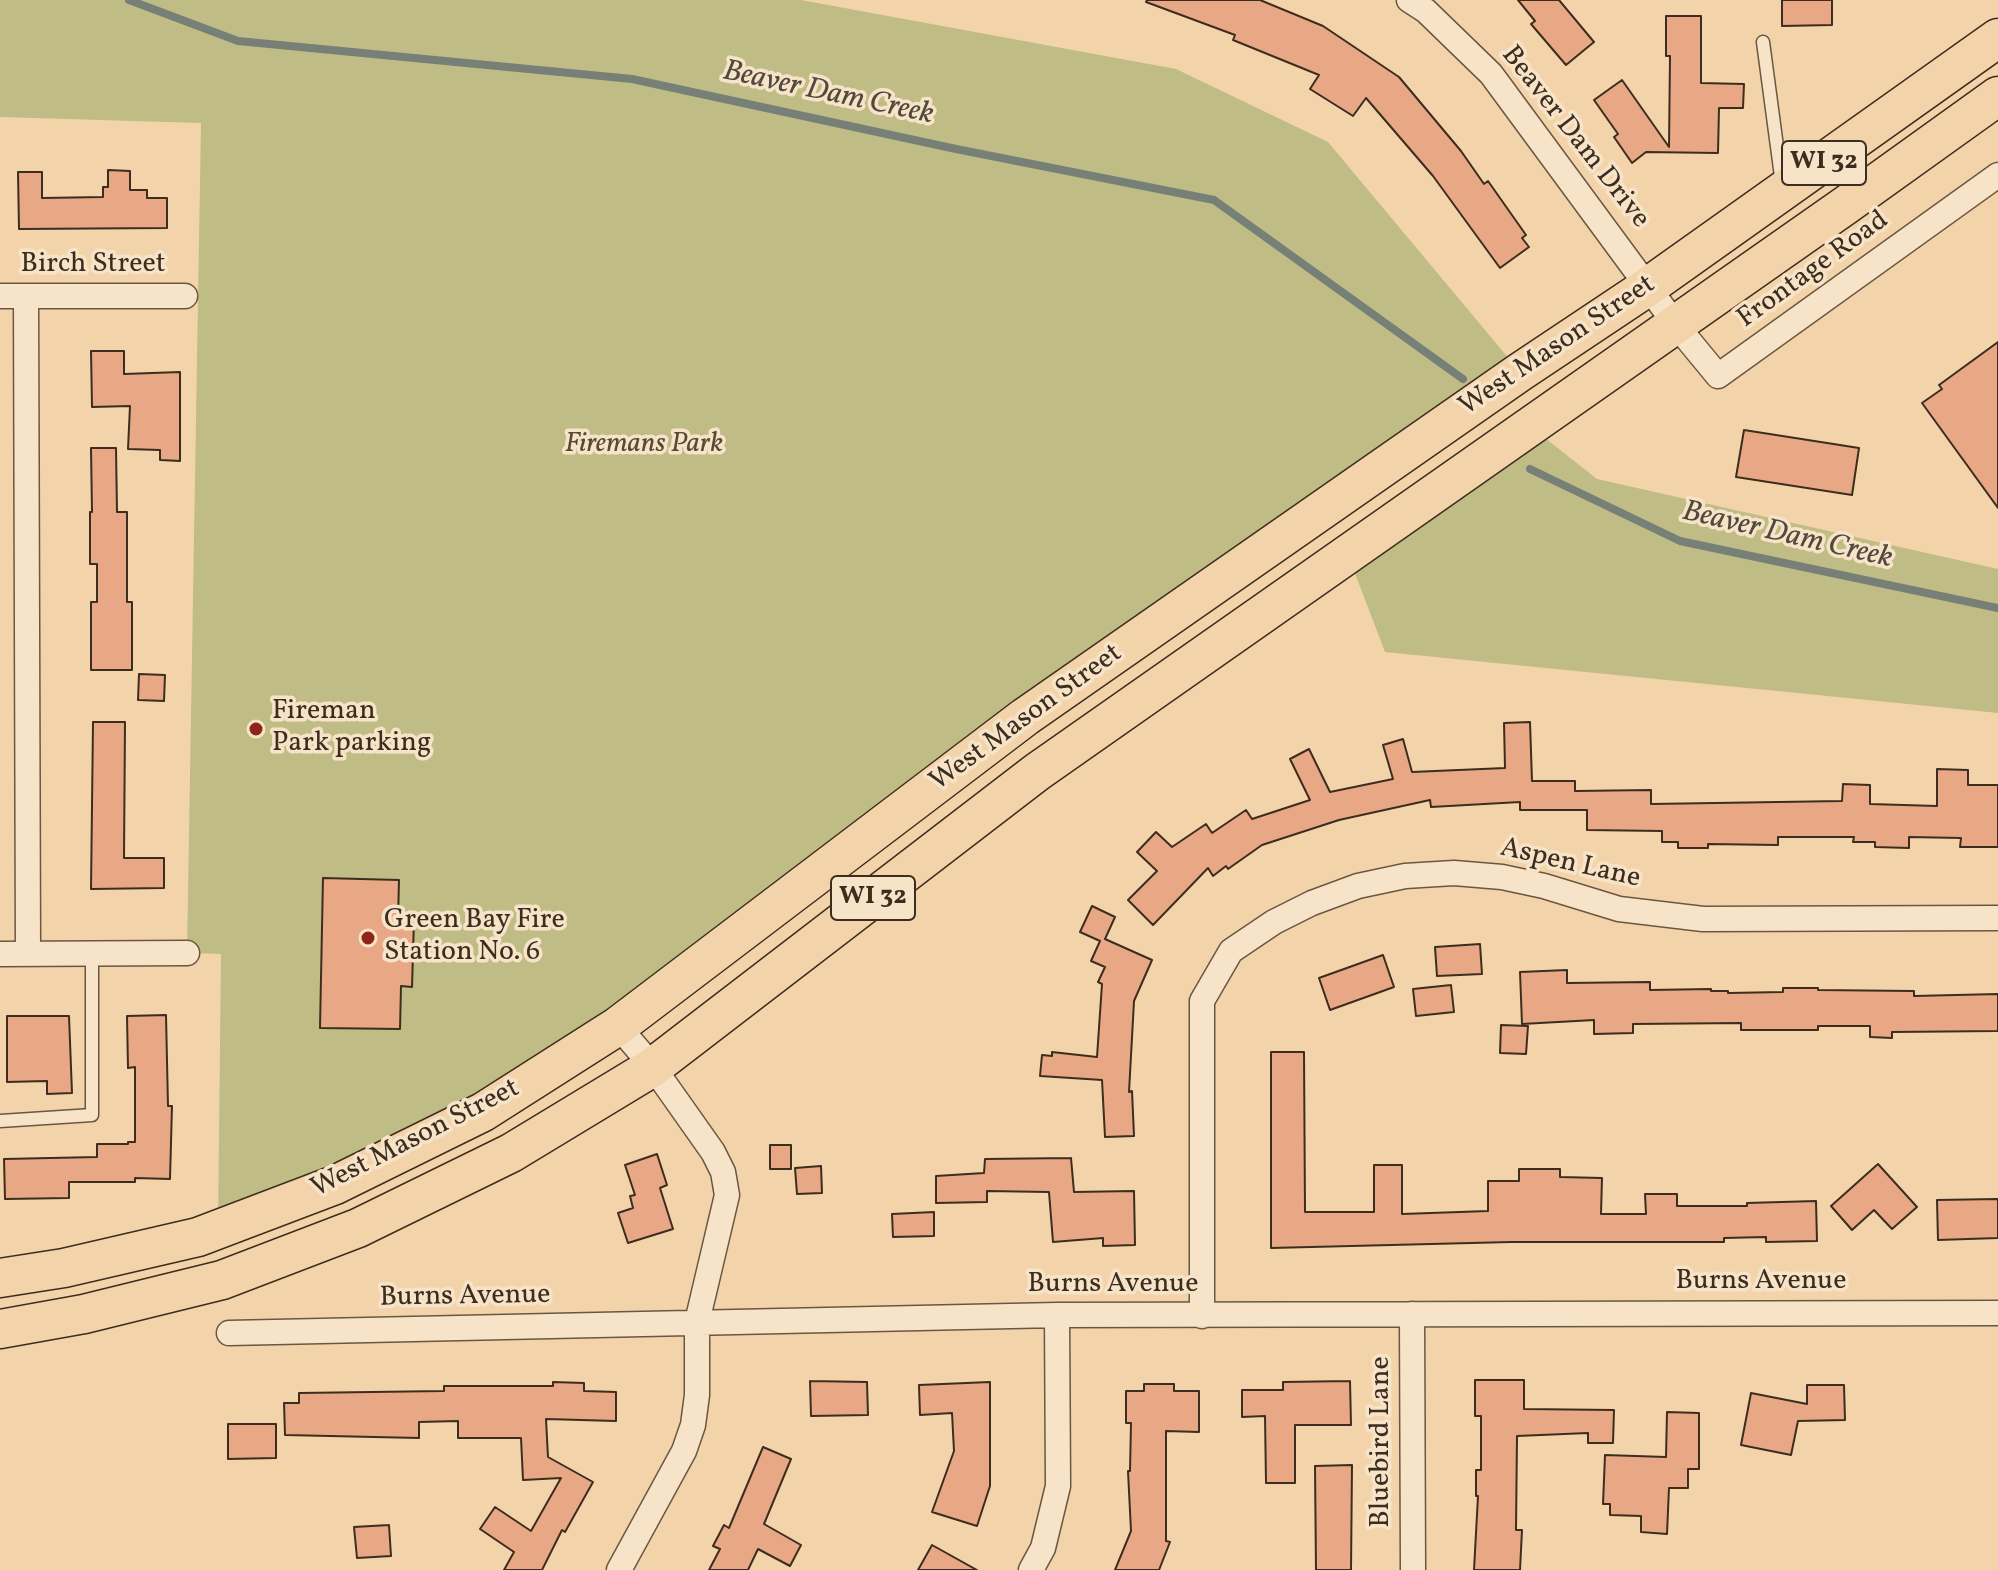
<!DOCTYPE html>
<html>
<head>
<meta charset="utf-8">
<style>
	body { margin:0 }
	canvas { display:block; background:#f3d4aa }
</style>
</head>
<body>
<canvas width="1998" height="1570"></canvas>
<script>
const g = document.querySelector('canvas').getContext('2d');
g.lineJoin = 'round';
function paint(path, color) { g.fillStyle = color; g.fill(path, 'evenodd'); }
const toPath = rows => new Path2D(rows.map(r => 'M' + r).join(''));
function trace(path, color, width, dash) { g.strokeStyle = color; g.lineWidth = width; g.lineCap = dash ? 'butt' : 'round'; g.setLineDash(dash || []); g.stroke(path); }
function label(font, color, halo, rows, align = 'center') {
  g.font = font + ' Vollkorn,serif'; g.lineWidth = 7; g.setLineDash([]); g.textBaseline = 'middle'; g.strokeStyle = halo; g.fillStyle = color; for (const [text, x, y, turn = 0] of rows) {
    g.save(); g.translate(x, y); g.rotate((+turn || 0) * Math.PI / 180); g.textAlign = isNaN(turn) ? turn : align; if (halo) g.strokeText(text, 0, 0); g.fillText(text, 0, 0); g.restore();
  }
}
const green = toPath([
	[0,0,801,0,1176,69,1328,142,1520,372,618,1026,218,1229,221,954,187,953,201,123,0,117],
	[1531,427,1597,479,1998,569,1998,713,1385,652,1348,555]
]);
const stream = toPath([
	[129,0,238,41,632,79,956,149,1214,200,1463,379],
	[1530,469,1680,541,1998,608]
]);
const building = toPath([
	[1147,0,1260,0,1323,26,1399,77,1461,151,1484,184,1488,181,1526,235,1522,238,1529,247,1500,268,1433,176,1366,98,1353,116,1310,89,1319,75,1233,40,1235,35,1146,2,1147,0],
	[1518,0,1559,0,1594,42,1566,65,1531,24,1535,21,1518,0],
	[1782,0,1832,0,1832,25,1782,26,1782,0],
	[1666,16,1701,16,1701,83,1744,84,1743,108,1719,108,1718,153,1646,152,1632,163,1614,137,1618,134,1594,100,1622,80,1669,147,1670,56,1666,56,1666,16],
	[108,170,130,171,130,190,147,190,147,198,167,198,167,228,19,229,18,172,42,172,42,198,103,197,103,187,108,187,108,170],
	[1998,342,1998,508,1922,403,1942,389,1939,385,1998,342],
	[91,351,124,351,124,374,180,372,180,461,160,460,160,450,128,449,130,406,92,407,91,351],
	[1744,430,1859,448,1852,495,1736,477,1744,430],
	[91,448,116,448,117,512,127,512,127,602,132,602,132,670,91,670,91,602,97,602,97,564,90,564,90,512,92,512,91,448],
	[139,674,165,675,164,701,138,700,139,674],
	[93,722,125,722,124,858,164,858,164,888,91,889,93,722],
	[1530,722,1532,781,1575,781,1575,791,1651,790,1651,804,1842,801,1843,784,1870,785,1870,804,1937,806,1937,769,1968,770,1968,785,1998,785,1998,847,1960,847,1961,838,1909,837,1909,848,1875,847,1875,842,1853,842,1854,837,1778,837,1778,845,1708,844,1708,848,1678,848,1678,842,1662,842,1662,831,1587,830,1587,810,1520,810,1520,802,1431,807,1430,800,1339,820,1262,845,1228,869,1226,866,1213,876,1208,868,1153,925,1128,900,1157,871,1137,852,1156,832,1172,847,1206,824,1212,833,1246,810,1252,819,1310,800,1290,759,1309,749,1330,792,1393,779,1383,745,1403,739,1412,772,1505,768,1504,723,1530,722],
	[323,878,399,880,398,920,414,920,412,987,401,986,400,1029,320,1028,323,878],
	[1092,906,1115,917,1105,939,1152,960,1134,1001,1129,1092,1132,1091,1134,1136,1105,1137,1102,1080,1040,1076,1042,1055,1052,1056,1052,1052,1097,1057,1102,984,1098,982,1105,967,1091,961,1100,941,1080,932,1092,906],
	[1480,944,1482,974,1437,976,1435,947,1480,944],
	[1383,955,1394,987,1330,1010,1319,978,1383,955],
	[1567,970,1567,983,1650,982,1650,990,1711,989,1711,991,1728,991,1728,993,1783,992,1783,988,1818,988,1818,990,1914,991,1914,996,1998,994,1998,1031,1892,1032,1892,1038,1870,1037,1870,1026,1818,1026,1818,1030,1741,1030,1741,1023,1633,1024,1633,1033,1594,1034,1594,1020,1522,1024,1520,972,1567,970],
	[1451,985,1454,1012,1416,1016,1413,989,1451,985],
	[166,1015,168,1106,172,1106,170,1179,135,1178,135,1182,69,1182,69,1198,5,1199,4,1159,97,1157,97,1144,128,1144,128,1142,135,1142,135,1067,128,1068,127,1016,166,1015],
	[7,1016,69,1016,72,1093,47,1094,47,1081,7,1082,7,1016],
	[1501,1025,1528,1026,1526,1054,1500,1053,1501,1025],
	[1271,1052,1304,1052,1305,1212,1374,1212,1374,1165,1402,1165,1402,1214,1488,1211,1488,1181,1519,1181,1519,1169,1560,1169,1560,1177,1602,1178,1601,1214,1646,1214,1645,1194,1677,1194,1677,1206,1747,1206,1747,1203,1816,1201,1817,1241,1766,1242,1766,1237,1724,1238,1724,1242,1511,1242,1271,1248,1271,1052],
	[770,1145,791,1145,791,1169,770,1169,770,1145],
	[657,1154,667,1185,660,1188,673,1229,628,1243,618,1213,633,1208,630,1196,635,1195,625,1165,657,1154],
	[1071,1158,1074,1192,1134,1191,1135,1245,1103,1246,1103,1238,1053,1242,1049,1192,987,1191,987,1202,936,1203,936,1176,984,1173,985,1159,1071,1158],
	[1878,1164,1917,1207,1892,1229,1874,1210,1852,1230,1831,1206,1878,1164],
	[821,1166,822,1193,797,1194,795,1168,821,1166],
	[1998,1199,1998,1238,1938,1240,1937,1200,1998,1199],
	[934,1212,934,1236,893,1237,892,1214,934,1212],
	[1475,1380,1524,1380,1524,1409,1614,1410,1613,1443,1588,1443,1588,1433,1517,1436,1516,1530,1522,1530,1520,1570,1474,1570,1478,1496,1476,1496,1476,1470,1481,1470,1481,1416,1475,1416,1475,1380],
	[810,1381,867,1382,868,1415,811,1416,810,1381],
	[1350,1381,1351,1425,1295,1425,1295,1483,1266,1483,1265,1416,1242,1417,1242,1390,1283,1390,1283,1382,1350,1381],
	[553,1382,584,1383,584,1391,616,1392,616,1421,546,1419,548,1457,593,1482,565,1532,562,1530,542,1570,504,1570,514,1552,480,1529,495,1507,531,1531,561,1478,523,1480,521,1438,458,1438,458,1421,419,1422,419,1438,285,1435,284,1403,299,1403,299,1393,444,1391,444,1386,553,1386,553,1382],
	[990,1382,990,1486,977,1526,932,1512,954,1451,952,1413,920,1415,919,1385,990,1382],
	[1144,1384,1174,1384,1174,1391,1199,1391,1199,1432,1166,1431,1166,1541,1170,1542,1159,1570,1115,1570,1131,1531,1128,1471,1130,1471,1131,1423,1126,1423,1126,1391,1144,1391,1144,1384],
	[1807,1385,1844,1385,1845,1420,1798,1421,1791,1455,1741,1445,1751,1393,1807,1404,1807,1385],
	[1667,1412,1699,1413,1699,1469,1688,1469,1688,1488,1669,1488,1667,1534,1641,1532,1641,1516,1610,1515,1610,1504,1603,1504,1605,1455,1666,1457,1667,1412],
	[228,1424,276,1424,276,1458,228,1459,228,1424],
	[763,1447,791,1459,764,1524,801,1545,790,1566,758,1549,748,1570,709,1570,720,1549,713,1546,724,1525,729,1528,763,1447],
	[1352,1465,1351,1570,1316,1570,1315,1466,1352,1465],
	[389,1525,391,1556,357,1558,354,1527,389,1525],
	[932,1545,977,1570,918,1570,932,1545]
]);
const lane = toPath([
	[1763,42,1782,184],
	[0,1121,92,1115,92,953]
]);
const street = toPath([
	[1409,0,1426,11,1491,74,1676,325,1718,376,1998,175],
	[0,296,185,296],
	[26,296,28,954],
	[0,954,187,953],
	[618,1026,653,1067,713,1152,723,1172,727,1195,697,1322,697,1395,693,1425,684,1451,619,1570],
	[1412,1314,1413,1570],
	[1202,1316,1202,1001,1231,951,1274,922,1312,903,1358,886,1405,876,1454,873,1502,877,1544,886,1619,909,1703,919,1998,918],
	[229,1333,1057,1315,1998,1313],
	[1031,1570,1043,1548,1058,1486,1057,1315]
]);
const primary = toPath([
	[0,1278,64,1268,198,1237,335,1185,483,1112,618,1026,1025,717,1520,372,1649,286,1998,38],
	[0,1329,84,1314,222,1280,358,1228,511,1153,653,1067,1037,772,1846,205,1998,96]
]);
const markers = [
	[256,729,8,"#8f2418"],
	[368,938,8,"#8f2418"]
];
const shields = [
	[1824,163,84],
	[873,898,84]
];
const shieldNames = [
	["WI 32",1824,163],
	["WI 32",873,898]
];
const streetNames = [
	["Beaver Dam Drive",1574,138,52],
	["Birch Street",93,266],
	["Frontage Road",1814,271,-36],
	["West Mason Street",1558,347,-34],
	["West Mason Street",1027,719,-36],
	["Aspen Lane",1570,865,13],
	["West Mason Street",416,1140,-27],
	["Burns Avenue",1761,1283],
	["Burns Avenue",1113,1286],
	["Burns Avenue",465,1298,-1],
	["Bluebird Lane",1383,1442,-90]
];
const parkNames = [
	["Firemans Park",644,446]
];
const poiNames = [
	["Fireman",272,713],
	["Park parking",272,745],
	["Green Bay Fire",384,922],
	["Station No. 6",384,954]
];
const waterNames = [
	["Beaver Dam Creek",828,95,12],
	["Beaver Dam Creek",1787,537,13]
];
paint(green, '#bfbc86');
trace(stream, '#778077', 8);
paint(building, '#e8a885');
trace(building, '#3d2d1f', 2);
trace(lane, '#6a5742', 15);
trace(street, '#6a5742', 27);
trace(primary, '#3d2d1f', 41);
trace(lane, '#f7e3c8', 12);
trace(street, '#f7e3c8', 24);
trace(primary, '#f3d4aa', 38);
for (const [x, y, r, color] of markers) { const dot = new Path2D(); dot.arc(x, y, r, 0, 2 * Math.PI); g.fillStyle = color; g.fill(dot); trace(dot, '#f7e3c8', 3); }
for (const [x, y, w] of shields) { const box = new Path2D(); box.roundRect(x - w / 2, y - 22, w, 44, 6); g.fillStyle = '#f7e3c8'; g.fill(box); trace(box, '#3d2d1f', 2); }
label('bold 26px', '#3d2d1f', null, shieldNames);
label('28px', '#3d2d1f', '#f7e3c8', streetNames);
label('italic 28px', '#574a34', '#f7e3c8', parkNames);
label('28px', '#3d2d1f', '#f7e3c8', poiNames, 'left');
label('italic 30px', '#50493c', '#f7e3c8', waterNames);
</script>
</body>
</html>
